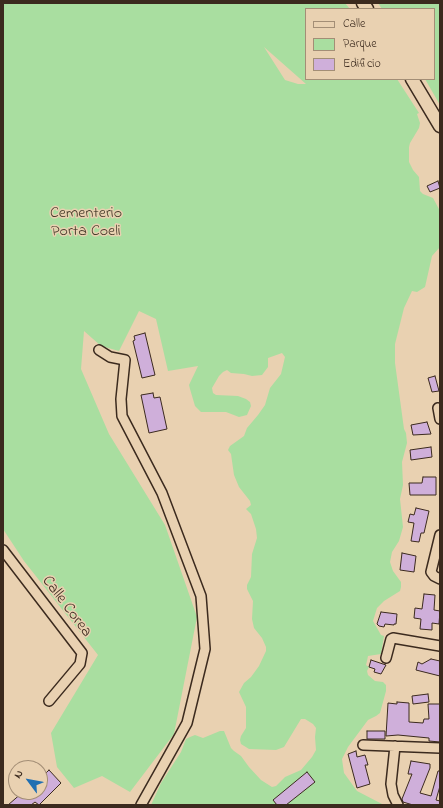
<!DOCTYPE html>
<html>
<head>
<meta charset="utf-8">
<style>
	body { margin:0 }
	#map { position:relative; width:443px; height:808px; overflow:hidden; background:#e9d1b1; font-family:"Indie Flower",sans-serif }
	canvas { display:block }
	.frame { position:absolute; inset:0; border:4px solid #3b2a1e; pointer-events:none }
	.legend { position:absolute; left:305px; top:8px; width:130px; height:72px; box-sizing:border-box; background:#e9d1b1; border:1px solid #a38e76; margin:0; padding:5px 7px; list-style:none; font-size:12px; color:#3b2a1e }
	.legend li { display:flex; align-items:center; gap:8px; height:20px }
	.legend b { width:20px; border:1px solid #a38e76 }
	.north { position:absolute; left:8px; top:760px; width:40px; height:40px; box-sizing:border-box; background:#e9d1b1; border:1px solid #a38e76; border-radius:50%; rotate:302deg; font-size:11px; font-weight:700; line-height:16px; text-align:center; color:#3b2a1e }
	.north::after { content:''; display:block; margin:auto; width:14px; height:18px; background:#1f6fb2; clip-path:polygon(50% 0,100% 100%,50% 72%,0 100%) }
</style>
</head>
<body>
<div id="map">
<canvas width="443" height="808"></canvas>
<div class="frame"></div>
<ul class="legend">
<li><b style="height:5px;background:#e9d1b1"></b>Calle</li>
<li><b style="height:11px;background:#a9dea0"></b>Parque</li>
<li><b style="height:11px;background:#cfafda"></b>Edificio</li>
</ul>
<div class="north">N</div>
</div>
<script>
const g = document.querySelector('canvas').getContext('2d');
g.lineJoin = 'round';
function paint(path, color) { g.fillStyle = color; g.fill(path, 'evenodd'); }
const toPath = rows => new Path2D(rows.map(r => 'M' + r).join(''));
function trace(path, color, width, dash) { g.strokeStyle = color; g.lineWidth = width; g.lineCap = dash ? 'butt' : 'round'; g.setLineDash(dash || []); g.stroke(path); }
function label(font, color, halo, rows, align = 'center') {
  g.font = font + ' "Indie Flower",sans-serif'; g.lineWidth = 3; g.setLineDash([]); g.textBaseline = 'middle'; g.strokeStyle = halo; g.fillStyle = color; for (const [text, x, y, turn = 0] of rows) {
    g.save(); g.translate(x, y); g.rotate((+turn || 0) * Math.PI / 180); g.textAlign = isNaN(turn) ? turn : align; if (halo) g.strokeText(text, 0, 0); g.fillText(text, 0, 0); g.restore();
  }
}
const green = toPath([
	[3,3,345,3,350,9,306,9,306,79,397,79,419,113,417,114,420,123,419,128,410,143,409,147,409,162,413,170,419,177,420,191,423,194,433,198,440,211,440,247,432,256,425,287,417,292,412,291,404,308,395,344,395,363,404,429,406,433,407,443,402,462,403,485,400,499,403,527,399,541,392,552,390,562,393,571,401,582,401,587,400,591,384,601,377,608,373,621,381,635,384,636,381,654,368,656,367,661,366,665,369,667,367,671,368,675,375,681,383,682,386,685,386,691,380,713,376,716,368,720,348,747,342,759,344,773,357,791,384,805,151,805,161,783,181,752,186,739,190,737,195,735,203,738,220,731,224,731,231,748,234,751,241,756,249,767,261,780,272,787,276,786,285,777,301,770,312,757,316,750,315,737,316,728,313,724,305,719,301,719,284,747,276,750,249,749,241,744,240,740,241,736,246,728,246,707,239,692,244,683,251,677,259,666,266,651,266,647,262,638,254,628,252,619,253,601,247,589,247,585,251,577,252,554,257,538,256,529,251,514,246,509,251,505,250,501,239,487,234,475,231,454,228,450,230,446,244,436,247,428,258,415,265,405,270,388,281,374,285,357,282,353,268,358,268,367,262,375,252,376,244,374,231,373,227,370,223,372,219,376,212,388,213,393,216,395,238,396,246,399,250,402,251,406,247,415,239,417,226,412,201,412,195,406,190,389,189,385,198,366,168,371,156,319,139,311,119,351,101,346,84,331,81,369,109,434,165,525,197,617,174,734,130,792,102,776,74,788,57,767,51,733,98,655,24,561,3,529],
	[264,47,306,84,298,84,285,80],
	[378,3,440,3,440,105,425,79,434,79,434,9,382,9]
]);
const building = toPath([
	[438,181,440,188,430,192,427,186,438,181],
	[145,333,155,375,142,378,133,341,135,340,134,336,145,333],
	[435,376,439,391,432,392,428,378,435,376],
	[153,393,154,398,160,397,167,429,149,433,141,395,153,393],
	[427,422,431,434,413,435,411,425,427,422],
	[431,447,432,457,411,460,410,450,431,447],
	[423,477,436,477,436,495,410,495,409,483,422,483,423,477],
	[416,508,429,511,424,533,421,533,419,542,411,541,414,523,408,522,410,514,414,515,416,508],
	[402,553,416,556,414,572,400,570,402,553],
	[424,594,435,595,434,610,440,611,439,624,432,623,432,630,420,629,421,619,414,618,415,608,422,609,424,594],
	[381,612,397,614,396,624,394,624,394,625,385,624,384,627,379,626,377,624,381,612],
	[431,659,440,661,440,676,416,670,418,662,422,664,431,659],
	[371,660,386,665,381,674,374,672,375,669,369,667,371,660],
	[428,694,429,702,413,704,412,696,428,694],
	[397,702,409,703,409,722,423,723,424,719,429,719,428,704,440,704,440,742,429,741,429,738,398,735,386,736,388,703,397,704,397,702],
	[367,731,385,731,385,739,367,739,367,731],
	[356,751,357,757,365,755,368,765,365,765,370,784,357,788,348,754,356,751],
	[411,761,430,764,430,768,420,793,431,796,438,771,440,771,440,786,436,800,440,801,440,805,413,805,403,802,402,799,412,774,408,774,411,761],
	[49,770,61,783,39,805,35,802,31,805,8,805,23,792,40,792,40,779,49,770],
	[307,772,315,782,286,805,277,805,273,800,307,772]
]);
const street = toPath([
	[99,350,110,357,125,360,121,399,122,416,162,493,201,596,205,649,187,723,141,805],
	[438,408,440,419],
	[440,535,431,572,434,576,440,579],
	[3,550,82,653,80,664,49,701],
	[386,658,391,639,393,638,440,646],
	[363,745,440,748],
	[395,746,391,784,393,795,398,805]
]);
const secondary = toPath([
	[363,3,367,9],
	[412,79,440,126]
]);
const parkNames = [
	["Cementerio",86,214],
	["Porta Coeli",86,232]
];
const streetNames = [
	["Calle Corea",66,607,53]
];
paint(green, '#a9dea0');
paint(building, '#cfafda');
trace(building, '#3b2a1e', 1);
trace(street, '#3b2a1e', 12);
trace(secondary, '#3b2a1e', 15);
trace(street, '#e9d1b1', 9);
trace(secondary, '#e9d1b1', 12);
label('16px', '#463c2b', '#e9d1b1', parkNames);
label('16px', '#3b2a1e', '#e9d1b1', streetNames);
</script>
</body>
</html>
